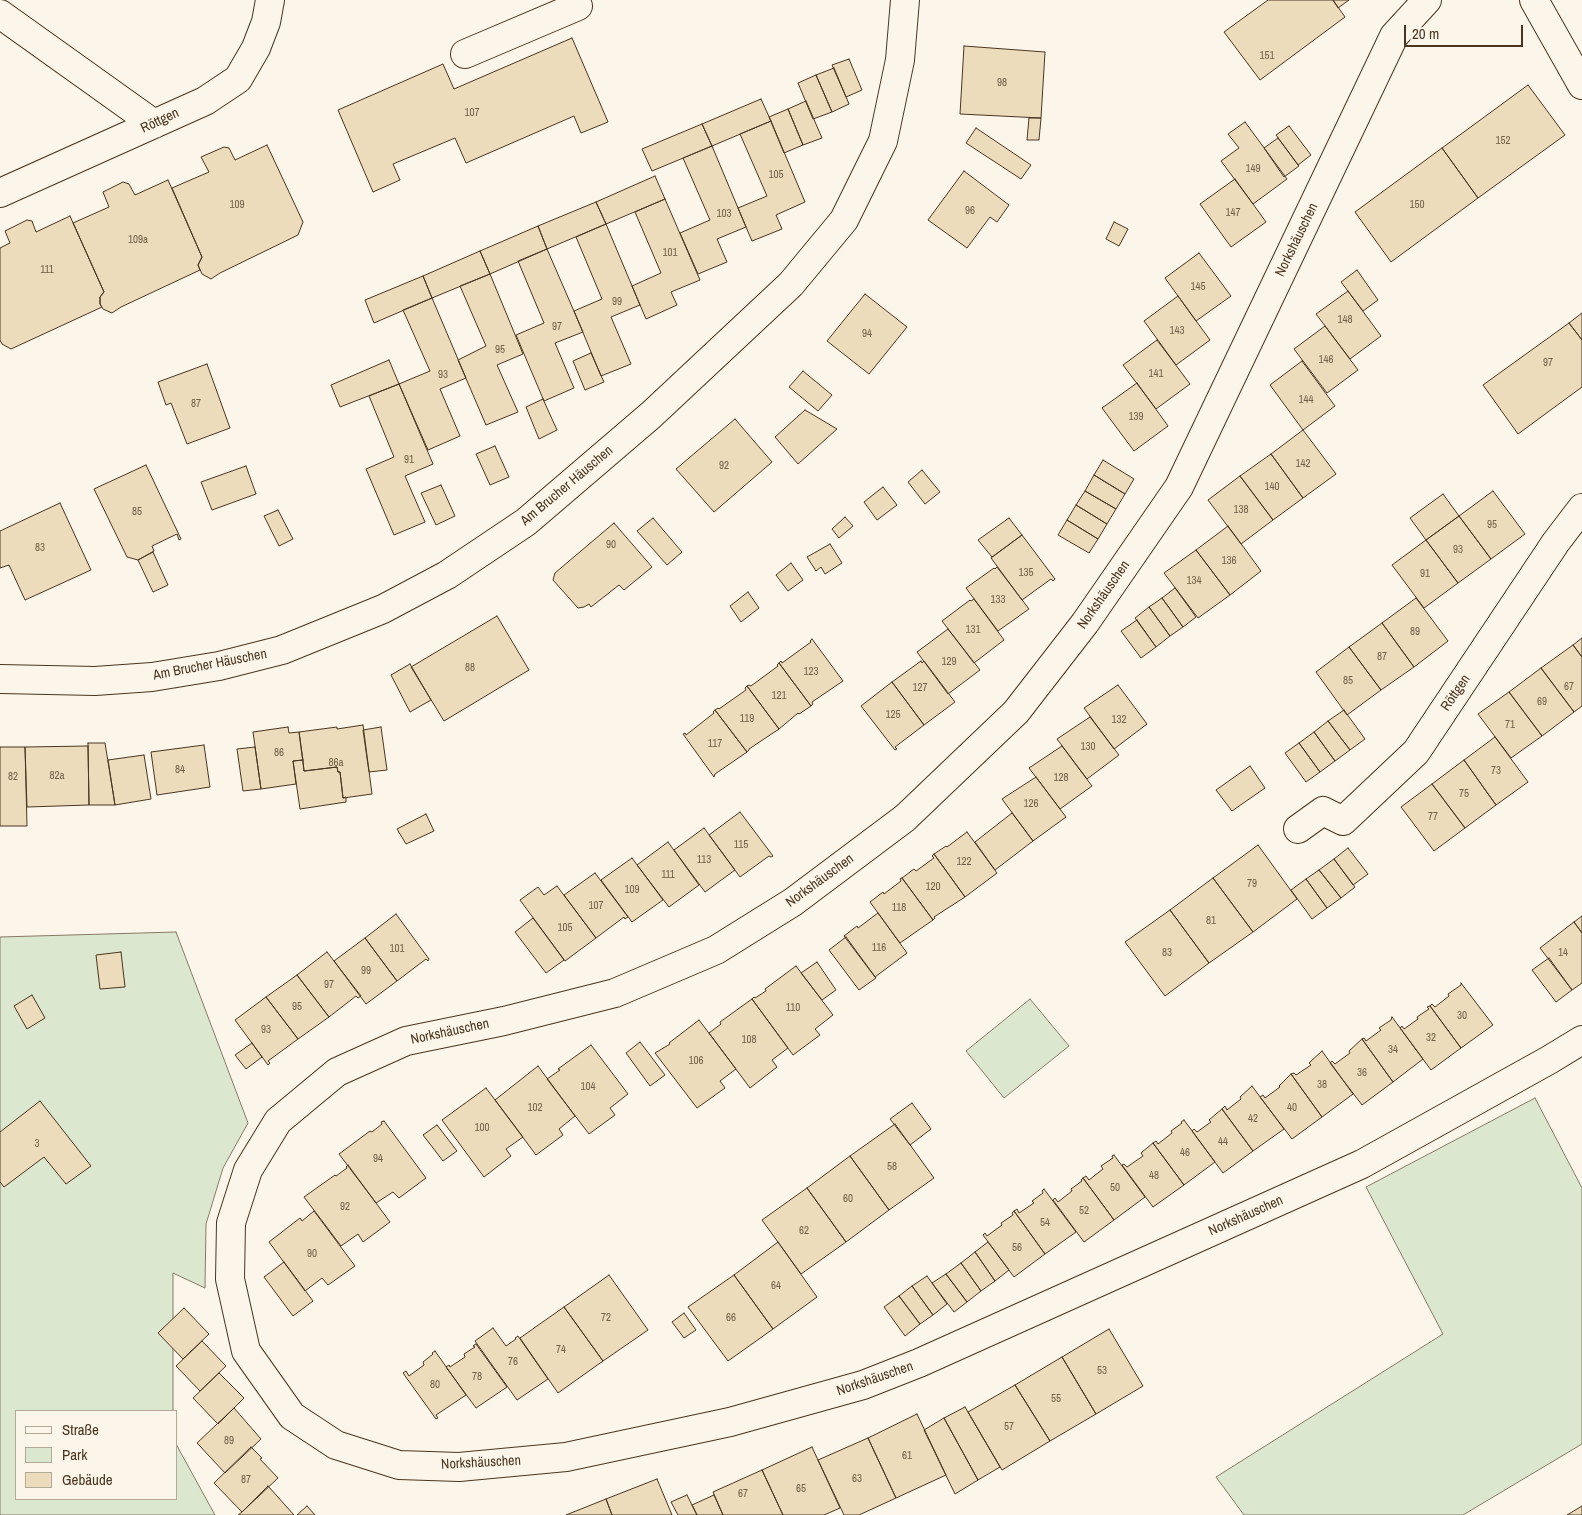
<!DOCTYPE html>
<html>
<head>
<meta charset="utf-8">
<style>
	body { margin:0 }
	#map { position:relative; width:1582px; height:1515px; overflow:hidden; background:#fbf6e9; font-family:"Archivo Narrow",sans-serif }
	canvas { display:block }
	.legend { position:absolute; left:15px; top:1410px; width:162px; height:90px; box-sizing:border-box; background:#fbf6e9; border:1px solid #b4a999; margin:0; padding:6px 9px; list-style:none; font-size:15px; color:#4a3520 }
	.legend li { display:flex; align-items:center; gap:10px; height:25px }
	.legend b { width:25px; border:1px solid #b4a999 }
	.scale { position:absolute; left:1404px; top:25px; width:119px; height:22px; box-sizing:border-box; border:2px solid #4a3520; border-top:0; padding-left:6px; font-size:15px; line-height:18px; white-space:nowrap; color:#4a3520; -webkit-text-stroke:4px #fbf6e9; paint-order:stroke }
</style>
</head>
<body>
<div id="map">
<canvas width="1582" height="1515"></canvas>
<ul class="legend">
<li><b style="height:6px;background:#fbf6e9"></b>Straße</li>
<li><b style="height:14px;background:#dce7d0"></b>Park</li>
<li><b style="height:14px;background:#ecdcbc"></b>Gebäude</li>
</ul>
<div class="scale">20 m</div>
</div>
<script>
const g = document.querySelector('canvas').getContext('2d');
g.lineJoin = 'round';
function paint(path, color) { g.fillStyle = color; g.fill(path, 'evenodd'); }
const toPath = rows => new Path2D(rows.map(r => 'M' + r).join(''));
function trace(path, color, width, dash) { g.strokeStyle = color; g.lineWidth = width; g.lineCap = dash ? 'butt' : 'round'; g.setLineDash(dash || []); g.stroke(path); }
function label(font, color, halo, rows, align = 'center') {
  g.font = font + ' "Archivo Narrow",sans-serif'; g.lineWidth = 4; g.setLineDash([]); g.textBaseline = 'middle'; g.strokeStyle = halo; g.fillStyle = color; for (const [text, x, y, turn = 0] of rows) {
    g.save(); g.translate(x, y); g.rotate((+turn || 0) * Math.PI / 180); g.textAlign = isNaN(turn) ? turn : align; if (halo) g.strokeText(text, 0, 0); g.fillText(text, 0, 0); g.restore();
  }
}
const green = toPath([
	[176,932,248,1123,223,1168,206,1224,205,1288,173,1273,173,1411,16,1411,16,1499,176,1499,176,1444,215,1515,0,1515,0,937,176,932],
	[1030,999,1069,1046,1004,1098,966,1051,1030,999],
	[1535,1098,1582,1188,1582,1444,1463,1515,1244,1515,1216,1477,1443,1334,1366,1187,1535,1098]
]);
const building = toPath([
	[1268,0,1333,0,1345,17,1260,80,1224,32,1268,0],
	[1333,0,1349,0,1338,8,1333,0],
	[572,38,608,122,581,133,574,116,466,163,455,138,393,164,400,180,373,192,338,110,443,64,454,89,572,38],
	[964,46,1045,52,1041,118,960,114,964,46],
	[849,59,862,90,846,97,832,65,849,59],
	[834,68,849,104,832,112,816,75,834,68],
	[816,75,832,112,813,119,798,83,816,75],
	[1528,85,1565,135,1478,198,1442,148,1528,85],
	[761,99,771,121,712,146,702,124,761,99],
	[806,101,822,138,803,145,788,109,806,101],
	[788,109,803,145,784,153,769,117,788,109],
	[1029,118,1041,118,1039,140,1027,140,1029,118],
	[771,121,805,202,776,215,782,229,752,241,738,208,767,196,740,134,771,121],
	[1245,122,1287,179,1253,204,1221,161,1239,148,1228,134,1245,122],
	[702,124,712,146,652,171,642,149,702,124],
	[1289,126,1311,155,1298,165,1276,135,1289,126],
	[976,128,1031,165,1021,179,966,143,976,128],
	[1278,138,1299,166,1284,177,1264,148,1278,138],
	[267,145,303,222,298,235,220,273,211,279,202,274,198,265,202,257,172,188,209,172,201,157,224,147,229,148,235,160,267,145],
	[712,146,746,227,717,239,727,262,698,274,680,233,710,220,683,158,712,146],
	[1442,148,1478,198,1391,262,1355,212,1442,148],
	[964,171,1009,205,997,222,990,217,967,248,928,220,964,171],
	[655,176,665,199,606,224,596,202,655,176],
	[1235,179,1266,222,1231,247,1200,204,1235,179],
	[168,180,202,257,198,265,200,270,121,307,112,313,103,309,100,304,100,297,104,292,73,223,109,207,103,192,123,182,129,184,135,195,168,180],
	[665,199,700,280,671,292,677,305,646,319,632,286,661,273,635,212,665,199],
	[596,202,606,224,547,249,538,226,596,202],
	[70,216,104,292,100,297,100,304,102,307,11,349,2,344,0,340,0,248,10,243,5,231,27,220,32,221,36,232,70,216],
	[1114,222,1128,229,1119,246,1106,239,1114,222],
	[606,224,640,305,611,317,631,364,601,376,574,311,602,299,576,237,606,224],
	[538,226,547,249,490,274,480,251,538,226],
	[547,249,583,332,555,343,574,388,544,401,516,335,544,323,518,261,547,249],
	[480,251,490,274,432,298,423,276,480,251],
	[1199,253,1231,296,1196,321,1165,278,1199,253],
	[1357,270,1378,300,1363,311,1341,282,1357,270],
	[490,274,523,354,497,365,518,412,486,425,458,360,486,346,460,286,490,274],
	[423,276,432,298,374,323,365,300,423,276],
	[1348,291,1381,336,1350,359,1316,314,1348,291],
	[865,294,907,327,869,374,827,341,865,294],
	[1178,296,1210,340,1176,365,1144,321,1178,296],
	[432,298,466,378,440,389,460,436,428,450,399,384,430,371,403,310,432,298],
	[1582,313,1582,340,1569,323,1582,313],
	[1569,323,1582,340,1582,387,1518,434,1483,385,1569,323],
	[1325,326,1358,370,1327,393,1294,349,1325,326],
	[1157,340,1190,384,1156,409,1123,365,1157,340],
	[591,353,604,382,585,390,573,361,591,353],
	[389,360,399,384,340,407,331,385,389,360],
	[1302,361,1335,406,1303,430,1270,385,1302,361],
	[207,364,230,428,187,444,171,403,166,405,158,382,207,364],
	[803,371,832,395,818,411,789,387,803,371],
	[1137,383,1168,426,1134,451,1102,408,1137,383],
	[399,384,433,464,405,476,425,522,394,535,366,469,394,457,369,396,399,384],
	[543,399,557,430,539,439,526,407,543,399],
	[805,410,837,429,798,464,775,437,805,410],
	[735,419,772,462,714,512,676,469,735,419],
	[1303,430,1336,474,1303,498,1271,454,1303,430],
	[495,446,509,477,490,485,476,454,495,446],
	[1271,454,1303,498,1273,520,1240,476,1271,454],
	[1103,460,1134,479,1125,494,1094,475,1103,460],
	[146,465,181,539,179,540,177,534,152,546,154,551,138,560,127,557,94,489,146,465],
	[246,466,256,494,212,510,201,482,246,466],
	[922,470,940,492,925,504,908,482,922,470],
	[1094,475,1125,494,1116,509,1085,491,1094,475],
	[1240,476,1273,520,1241,544,1208,500,1240,476],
	[441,485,455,516,436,525,421,493,441,485],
	[883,487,897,505,877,520,864,502,883,487],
	[1085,491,1116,509,1107,524,1076,505,1085,491],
	[1493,491,1525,534,1491,559,1459,516,1493,491],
	[1443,494,1459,516,1426,540,1410,518,1443,494],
	[60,503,91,570,25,600,9,565,0,568,0,531,60,503],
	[1076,505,1107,524,1098,539,1067,520,1076,505],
	[278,510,293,539,279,546,264,516,278,510],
	[1459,516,1491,559,1458,583,1426,540,1459,516],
	[845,517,853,526,839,538,832,529,845,517],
	[653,518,682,552,667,565,637,531,653,518],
	[1009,518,1022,535,992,557,978,540,1009,518],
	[1067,520,1098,539,1089,553,1058,535,1067,520],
	[614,523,652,567,624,590,619,585,591,607,589,604,584,607,578,608,553,580,555,573,614,523],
	[1228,526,1261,571,1230,595,1196,550,1228,526],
	[1022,535,1055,579,1053,581,1051,579,1022,600,991,558,1022,535],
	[1426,540,1458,583,1424,608,1392,565,1426,540],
	[830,544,842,563,825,574,821,567,816,571,807,557,830,544],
	[1196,550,1230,595,1198,618,1164,573,1196,550],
	[153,552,168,585,153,592,138,560,153,552],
	[791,563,803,580,788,591,776,575,791,563],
	[997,567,1029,609,998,631,966,588,994,568,995,569,997,567],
	[1175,588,1196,617,1183,627,1162,598,1175,588],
	[748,592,759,608,741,622,730,606,748,592],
	[1162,598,1183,627,1170,636,1149,607,1162,598],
	[1416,598,1448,641,1414,667,1382,623,1416,598],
	[974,599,1004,640,974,663,942,621,970,600,971,601,974,599],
	[1149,607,1170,636,1156,647,1135,618,1149,607],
	[497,616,529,670,444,721,411,667,497,616],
	[1137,620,1156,647,1141,658,1121,631,1137,620],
	[1382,623,1414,667,1381,690,1349,647,1382,623],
	[948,629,980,670,948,694,917,652,948,629],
	[1582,638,1582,657,1573,645,1582,638],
	[812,639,843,681,812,702,813,704,811,706,779,663,781,661,782,663,811,642,810,641,812,639],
	[1573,645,1582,657,1582,706,1574,712,1541,668,1573,645],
	[1349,647,1381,690,1347,715,1316,672,1349,647],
	[921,661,922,663,924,661,955,702,924,725,892,682,921,661],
	[779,663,811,706,799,714,798,713,779,729,747,686,749,685,751,686,778,666,777,665,779,663],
	[410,664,431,700,410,712,391,675,410,664],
	[1541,668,1574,712,1542,736,1509,692,1541,668],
	[892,682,924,725,895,747,897,749,895,750,861,706,892,682],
	[1118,685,1147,724,1114,749,1084,708,1118,685],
	[747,686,779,729,749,749,749,750,747,752,715,710,718,708,719,709,746,690,745,688,747,686],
	[1509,692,1542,736,1511,758,1478,714,1509,692],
	[715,710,747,752,715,774,714,777,683,734,685,733,686,735,714,713,713,712,715,710],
	[1344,710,1365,739,1350,750,1328,721,1344,710],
	[1090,717,1119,755,1087,779,1057,739,1090,717],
	[1328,721,1350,750,1335,761,1314,732,1328,721],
	[363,725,372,794,343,798,340,772,338,772,337,767,304,771,299,732,337,727,337,729,363,725],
	[288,727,289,733,299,732,303,760,293,761,296,784,261,789,253,732,288,727],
	[381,727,387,770,369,772,363,730,381,727],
	[1314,732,1335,761,1320,772,1299,743,1314,732],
	[1495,737,1528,782,1496,805,1464,760,1495,737],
	[88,743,105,743,115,805,89,805,88,743],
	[1299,743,1320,772,1306,782,1285,753,1299,743],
	[204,745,210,787,157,795,151,752,204,745],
	[88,746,89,805,27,807,25,747,88,746],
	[1062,746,1092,786,1060,809,1029,768,1062,746],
	[0,747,25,747,27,826,0,826,0,747],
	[255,747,261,789,243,791,237,749,255,747],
	[144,755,151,799,115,805,108,760,144,755],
	[303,760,304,771,337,767,338,772,340,772,343,798,346,797,346,802,300,809,293,761,303,760],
	[1464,760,1496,805,1465,828,1432,784,1464,760],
	[1250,766,1265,788,1232,811,1216,790,1250,766],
	[1036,777,1066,817,1033,841,1002,799,1036,777],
	[1432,784,1465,828,1434,851,1401,807,1432,784],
	[740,812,773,856,771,857,769,856,740,877,709,835,740,812],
	[1012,813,1033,841,995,870,975,842,1012,813],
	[426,814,434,831,406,844,397,829,426,814],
	[704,828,735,870,705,892,674,850,704,828],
	[967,832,997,873,965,897,934,854,946,846,947,847,967,832],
	[668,842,699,885,669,907,637,865,668,842],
	[1258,845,1297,899,1253,932,1213,878,1258,845],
	[1348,848,1368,874,1353,885,1334,859,1348,848],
	[934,854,965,897,934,917,935,918,933,920,902,878,914,869,916,871,934,858,932,856,934,854],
	[632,858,663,900,632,922,601,880,632,858],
	[1334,859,1355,887,1341,898,1319,870,1334,859],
	[1319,870,1341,898,1327,908,1306,879,1319,870],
	[595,873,628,917,625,919,624,917,596,938,564,895,595,873],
	[902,878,933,920,900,943,870,902,883,892,884,894,901,881,900,879,902,878],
	[1213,878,1253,932,1209,963,1170,910,1213,878],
	[1306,879,1327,908,1312,919,1291,890,1306,879],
	[557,886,596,938,565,961,520,900,538,887,544,895,557,886],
	[1170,910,1209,963,1165,996,1125,942,1170,910],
	[878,913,907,953,875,977,844,936,857,926,858,928,878,913],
	[396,914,429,959,428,961,426,959,397,981,365,938,396,914],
	[1582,916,1582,933,1574,922,1582,916],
	[533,918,564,960,546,973,515,932,533,918],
	[1574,922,1582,933,1582,983,1572,990,1540,948,1574,922],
	[846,937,876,978,859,990,829,950,846,937],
	[365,938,397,981,366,1004,334,961,365,938],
	[121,952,125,987,100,989,96,955,121,952],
	[327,952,361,996,358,998,356,996,329,1017,297,975,327,952],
	[1549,958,1572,990,1556,1002,1532,970,1549,958],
	[817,962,836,990,822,1000,801,973,817,962],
	[796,966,833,1015,815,1029,820,1035,793,1055,752,999,754,997,755,998,766,991,765,989,796,966],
	[297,975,329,1017,298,1039,266,997,297,975],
	[1461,983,1493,1025,1461,1048,1430,1006,1432,1004,1435,1007,1449,996,1448,994,1461,985,1461,983],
	[32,995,45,1018,27,1029,14,1006,32,995],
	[266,997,298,1039,268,1061,270,1063,268,1065,235,1020,266,997],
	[752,999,788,1048,772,1060,777,1067,750,1088,709,1033,721,1024,720,1022,752,999],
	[1430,1006,1461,1048,1431,1070,1400,1028,1402,1026,1404,1029,1418,1019,1417,1017,1429,1009,1427,1007,1430,1006],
	[1392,1017,1423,1059,1393,1082,1362,1039,1364,1038,1366,1041,1381,1030,1379,1028,1391,1020,1392,1017],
	[699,1020,736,1069,720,1081,725,1088,697,1108,655,1053,670,1044,669,1043,699,1020],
	[1362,1039,1393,1082,1362,1105,1330,1063,1332,1061,1335,1064,1350,1053,1349,1051,1362,1039],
	[640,1042,665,1075,650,1086,626,1053,640,1042],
	[252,1043,262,1057,246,1069,235,1055,252,1043],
	[591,1045,628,1094,610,1108,615,1115,589,1134,547,1079,560,1070,558,1069,591,1045],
	[1322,1051,1353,1094,1322,1117,1291,1074,1294,1073,1296,1075,1311,1065,1309,1063,1322,1051],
	[538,1066,575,1116,559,1129,563,1135,536,1155,495,1100,538,1066],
	[1291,1074,1322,1117,1292,1139,1260,1097,1263,1095,1265,1098,1280,1087,1279,1086,1291,1074],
	[1252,1086,1284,1129,1253,1151,1222,1109,1225,1106,1227,1110,1241,1099,1240,1097,1252,1086],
	[486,1088,523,1137,506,1149,511,1156,484,1177,442,1120,486,1088],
	[40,1101,91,1166,66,1184,44,1157,4,1187,0,1182,0,1132,40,1101],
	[912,1103,931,1129,910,1145,890,1119,912,1103],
	[1222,1109,1253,1151,1223,1173,1192,1131,1194,1129,1197,1132,1211,1122,1209,1120,1222,1109],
	[1184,1120,1215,1162,1184,1185,1153,1143,1156,1141,1158,1144,1172,1133,1171,1131,1182,1123,1181,1122,1184,1120],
	[384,1121,426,1178,399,1198,393,1192,376,1203,339,1154,370,1131,372,1132,382,1124,381,1122,384,1121],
	[895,1124,934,1178,889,1210,850,1156,895,1124],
	[437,1125,457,1151,443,1161,423,1135,437,1125],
	[1153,1143,1184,1185,1153,1207,1122,1165,1124,1164,1127,1167,1143,1156,1141,1153,1153,1143],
	[1114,1155,1145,1197,1114,1220,1083,1178,1086,1176,1089,1180,1103,1169,1101,1166,1113,1158,1112,1156,1114,1155],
	[850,1156,889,1210,846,1242,807,1188,850,1156],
	[348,1165,390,1222,363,1242,358,1234,341,1246,304,1197,335,1175,336,1176,347,1168,346,1167,348,1165],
	[1083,1178,1114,1220,1084,1242,1053,1200,1055,1198,1058,1202,1072,1191,1071,1189,1082,1181,1081,1180,1083,1178],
	[807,1188,846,1242,801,1274,762,1220,807,1188],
	[1044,1189,1076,1232,1045,1254,1014,1211,1017,1209,1019,1213,1034,1203,1032,1201,1043,1193,1042,1191,1044,1189],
	[314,1211,355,1266,328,1285,322,1278,305,1291,269,1242,300,1218,302,1221,314,1211],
	[1014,1211,1045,1254,1014,1277,983,1235,985,1233,987,1236,1002,1225,1001,1223,1013,1215,1012,1213,1014,1211],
	[778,1242,817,1297,773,1329,734,1275,778,1242],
	[988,1242,1009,1270,995,1281,975,1252,988,1242],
	[975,1252,995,1281,981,1291,961,1263,975,1252],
	[284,1262,313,1301,293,1316,264,1277,284,1262],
	[961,1263,981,1291,967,1302,946,1274,961,1263],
	[946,1274,967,1302,954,1312,932,1283,946,1274],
	[609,1275,648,1330,603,1361,564,1307,609,1275],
	[734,1275,773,1329,728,1361,688,1307,734,1275],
	[927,1276,947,1304,933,1315,912,1286,927,1276],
	[912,1286,933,1315,920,1324,899,1296,912,1286],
	[899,1296,920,1324,905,1336,884,1307,899,1296],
	[564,1307,603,1361,558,1393,520,1338,564,1307],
	[184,1308,209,1334,183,1359,158,1333,184,1308],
	[684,1313,696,1330,684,1338,672,1322,684,1313],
	[493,1328,506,1346,516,1339,515,1338,518,1336,548,1379,517,1400,475,1341,493,1328],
	[1109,1329,1143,1386,1096,1414,1062,1357,1109,1329],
	[202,1341,226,1366,200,1391,176,1366,202,1341],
	[476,1344,507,1387,476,1408,446,1367,449,1365,450,1367,465,1357,464,1354,475,1347,473,1346,476,1344],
	[435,1351,466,1395,436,1415,438,1418,436,1419,403,1373,406,1371,409,1376,424,1365,423,1362,433,1354,432,1353,435,1351],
	[1062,1357,1096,1414,1050,1441,1015,1385,1062,1357],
	[219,1373,244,1398,218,1424,193,1398,219,1373],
	[1015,1385,1050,1441,1002,1470,968,1412,1015,1385],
	[965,1407,1000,1467,978,1480,944,1418,965,1407],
	[234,1408,261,1439,225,1473,197,1443,234,1408],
	[917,1414,946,1475,896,1498,868,1438,917,1414],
	[944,1418,978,1480,955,1494,924,1430,944,1418],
	[868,1438,896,1498,859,1515,844,1515,818,1460,868,1438],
	[251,1447,262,1458,260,1459,278,1478,242,1512,214,1483,251,1447],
	[812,1447,840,1508,824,1515,783,1515,762,1470,812,1447],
	[762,1470,783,1515,723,1515,713,1492,762,1470],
	[657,1479,672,1515,612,1515,606,1499,657,1479],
	[268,1486,294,1515,238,1515,242,1512,268,1486],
	[687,1495,697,1515,678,1515,671,1502,687,1495],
	[714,1495,723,1515,697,1515,692,1505,714,1495],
	[606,1499,612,1515,566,1515,606,1499],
	[307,1506,315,1515,297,1515,307,1506],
	[1582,1506,1582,1515,1567,1515,1582,1506]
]);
const minor = toPath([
	[1427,0,1394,36,1179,487,1085,623,1016,712,905,818,793,902,716,950,615,993,504,1021,406,1041,337,1072,278,1121,248,1170,231,1223,230,1279,246,1351,292,1416,336,1445,399,1465,459,1467,566,1457,730,1422,863,1385,919,1363,1362,1164,1549,1060,1582,1040],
	[1534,0,1582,85],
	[0,14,154,124],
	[465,54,578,6,575,0],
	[0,193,205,101,238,79,256,48,266,22,270,0],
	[0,679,95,681,152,677,219,666,282,650,383,609,447,575,526,522,651,415,791,284,844,220,883,141,900,60,905,0],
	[1298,829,1323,811,1343,821,1416,752,1556,542,1582,508]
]);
const numberNames = [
	["151",1267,56],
	["98",1002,83],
	["107",472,113],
	["152",1503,141],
	["149",1253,169],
	["105",776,175],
	["109",237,205],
	["150",1417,205],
	["96",970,211],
	["147",1233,213],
	["103",724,214],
	["109a",138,240],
	["101",670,253],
	["111",47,270],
	["145",1198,287],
	["99",617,302],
	["148",1345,320],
	["97",557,327],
	["143",1177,331],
	["94",867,334],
	["95",500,350],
	["146",1326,360],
	["97",1548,363],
	["141",1156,374],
	["93",443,375],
	["144",1306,400],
	["87",196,404],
	["139",1136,417],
	["91",409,460],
	["142",1303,464],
	["92",724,466],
	["140",1272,487],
	["138",1241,510],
	["85",137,512],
	["95",1492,525],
	["90",611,545],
	["83",40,548],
	["93",1458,550],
	["136",1229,561],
	["135",1026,573],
	["91",1425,574],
	["134",1194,581],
	["133",998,600],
	["131",973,630],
	["89",1415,632],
	["87",1382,657],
	["129",949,662],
	["88",470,668],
	["123",811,672],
	["85",1348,681],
	["67",1569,687],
	["127",920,688],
	["121",779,696],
	["69",1542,702],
	["125",893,715],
	["119",747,719],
	["132",1119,720],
	["71",1510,725],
	["117",715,744],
	["130",1088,747],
	["86",279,753],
	["86a",336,763],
	["84",180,770],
	["73",1496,771],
	["82a",57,776],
	["82",13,777],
	["128",1061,778],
	["75",1464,794],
	["126",1031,804],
	["77",1433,817],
	["115",741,845],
	["113",704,860],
	["122",964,862],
	["111",668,875],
	["79",1252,884],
	["120",933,887],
	["109",632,890],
	["107",596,906],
	["118",899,908],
	["81",1211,921],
	["105",565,928],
	["116",879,948],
	["101",397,949],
	["83",1167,953],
	["14",1563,953],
	["99",366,971],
	["97",329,985],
	["95",297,1007],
	["110",793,1008],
	["30",1462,1016],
	["93",266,1030],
	["32",1431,1038],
	["108",749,1040],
	["34",1393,1050],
	["106",696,1061],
	["36",1362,1073],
	["38",1322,1085],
	["104",588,1087],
	["102",535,1108],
	["40",1292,1108],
	["42",1253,1119],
	["100",482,1128],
	["44",1223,1142],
	["3",37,1144],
	["46",1185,1153],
	["94",378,1159],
	["58",892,1167],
	["48",1154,1176],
	["50",1115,1188],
	["60",848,1199],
	["92",345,1207],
	["52",1084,1211],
	["54",1045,1223],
	["62",804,1231],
	["56",1017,1248],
	["90",312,1254],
	["64",776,1286],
	["72",606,1318],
	["66",731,1318],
	["74",561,1350],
	["76",513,1362],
	["53",1102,1371],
	["78",477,1377],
	["80",435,1385],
	["55",1056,1399],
	["57",1009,1427],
	["89",229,1441],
	["61",907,1456],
	["63",857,1479],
	["87",246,1480],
	["65",801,1489],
	["67",743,1494]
];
const streetNames = [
	["Röttgen",160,121,-25],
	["Norkshäuschen",1297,240,-64],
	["Am Brucher Häuschen",567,486,-40],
	["Norkshäuschen",1104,595,-55],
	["Am Brucher Häuschen",210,665,-11],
	["Röttgen",1456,693,-56],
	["Norkshäuschen",820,881,-36],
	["Norkshäuschen",450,1032,-12],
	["Norkshäuschen",1246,1216,-24],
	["Norkshäuschen",875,1379,-19],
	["Norkshäuschen",481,1463,-3]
];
paint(green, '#dce7d0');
trace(green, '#887966', 1);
paint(building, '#ecdcbc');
trace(building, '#4a3520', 1);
trace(minor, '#4a3520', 30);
trace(minor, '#fbf6e9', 28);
label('11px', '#725f47', null, numberNames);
label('14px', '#4a3520', '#fbf6e9', streetNames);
</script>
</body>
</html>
